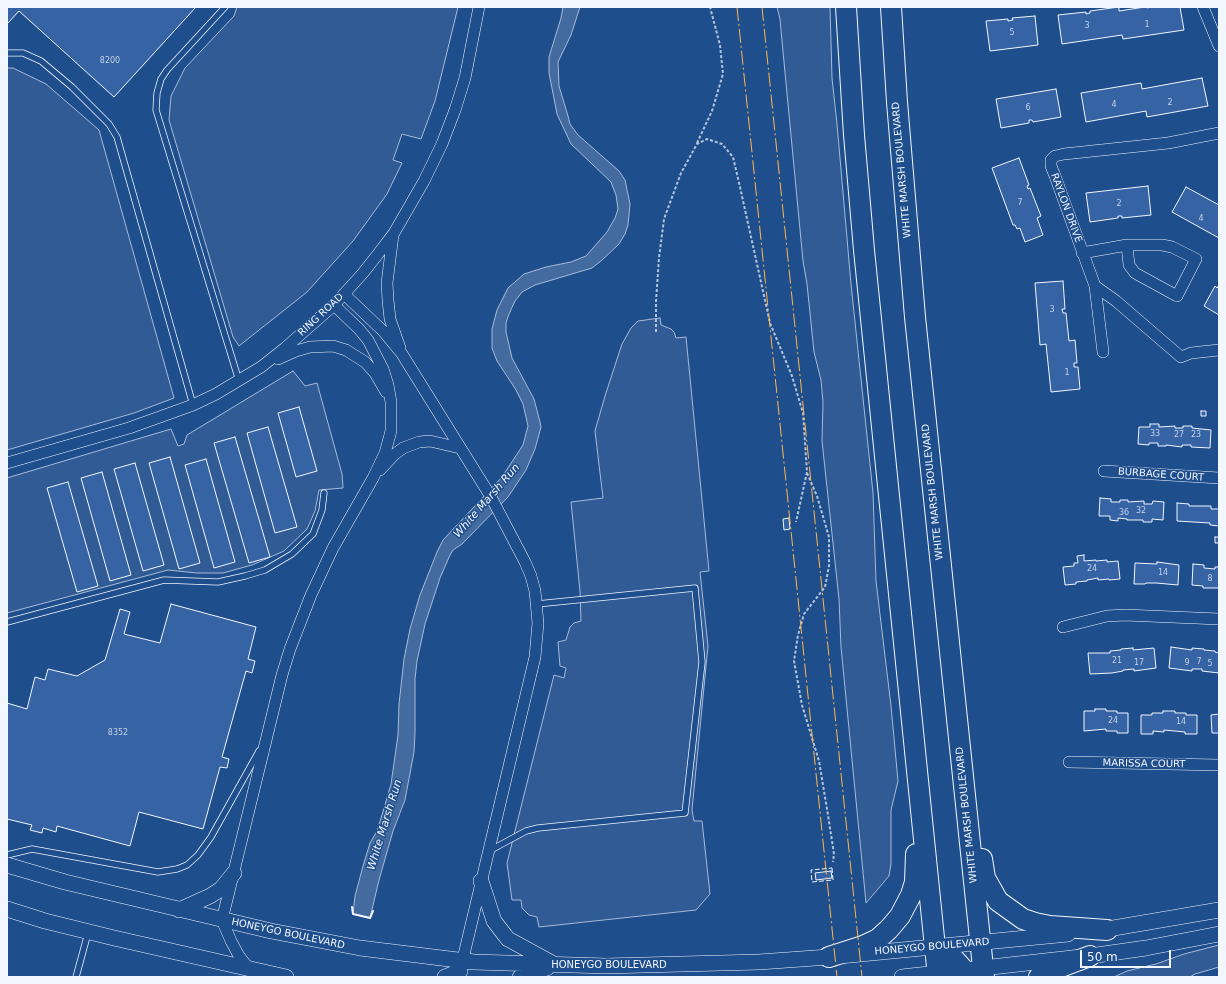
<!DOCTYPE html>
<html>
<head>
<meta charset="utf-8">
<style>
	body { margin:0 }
	#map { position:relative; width:1226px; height:984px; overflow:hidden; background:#1f4e8c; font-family:"DejaVu Sans",sans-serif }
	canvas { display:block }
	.frame { position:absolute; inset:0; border:8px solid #f2f6ff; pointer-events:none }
	.scale { position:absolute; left:1080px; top:950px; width:91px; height:18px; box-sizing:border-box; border:2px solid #f2f6ff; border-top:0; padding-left:5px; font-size:12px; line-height:14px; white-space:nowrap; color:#f2f6ff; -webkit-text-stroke:3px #1f4e8c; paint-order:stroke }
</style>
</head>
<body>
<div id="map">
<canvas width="1226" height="984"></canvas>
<div class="frame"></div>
<div class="scale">50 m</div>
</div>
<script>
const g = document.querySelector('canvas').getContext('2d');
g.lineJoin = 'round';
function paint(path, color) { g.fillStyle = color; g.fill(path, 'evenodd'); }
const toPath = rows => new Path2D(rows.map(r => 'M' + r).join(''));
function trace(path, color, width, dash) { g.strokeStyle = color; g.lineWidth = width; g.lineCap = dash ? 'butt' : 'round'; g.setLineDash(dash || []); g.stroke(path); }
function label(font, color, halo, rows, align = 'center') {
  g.font = font + ' "DejaVu Sans",sans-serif'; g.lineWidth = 3; g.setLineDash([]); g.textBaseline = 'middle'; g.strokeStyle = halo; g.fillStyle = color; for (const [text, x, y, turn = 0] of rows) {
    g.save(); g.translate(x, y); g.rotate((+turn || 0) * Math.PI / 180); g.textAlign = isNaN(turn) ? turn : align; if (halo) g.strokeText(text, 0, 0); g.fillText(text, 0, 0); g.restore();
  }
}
const built = toPath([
	[237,7,458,7,435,101,421,139,402,134,393,160,402,163,387,194,353,241,307,292,239,346,233,337,169,120,171,96,185,68,234,16,237,7],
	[777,7,830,7,832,78,837,124,851,284,873,493,876,581,891,706,898,781,891,810,891,864,889,876,866,903,841,647,839,599,822,441,823,402,821,380,814,352,807,284,803,261,782,41,780,19,777,7],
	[7,68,13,68,46,84,99,130,174,398,134,413,7,450,7,68],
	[660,318,661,325,671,329,674,332,676,338,686,337,709,571,700,572,708,646,692,810,694,821,702,821,710,894,696,910,539,927,537,917,529,915,522,908,521,900,512,900,507,863,554,675,564,678,566,668,560,666,558,642,566,640,570,627,574,623,581,621,580,591,571,502,603,498,595,431,605,396,622,344,631,328,638,321,660,318],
	[293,371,305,386,317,383,342,474,343,488,319,490,315,511,307,529,284,551,252,565,223,573,197,573,168,570,7,613,7,478,171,429,178,446,184,444,187,435,293,371],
	[1219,945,1219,967,1195,974,1190,977,1114,977,1127,971,1156,964,1184,954,1219,945]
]);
const water = toPath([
	[563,7,580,7,571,35,558,62,559,86,568,116,570,124,578,135,619,171,625,180,630,204,628,225,625,234,619,244,601,261,592,268,535,285,522,292,515,301,509,314,506,323,506,332,512,358,534,399,540,422,541,427,535,449,526,470,508,497,462,544,453,550,450,555,440,578,425,624,417,661,415,679,415,733,414,752,405,800,393,831,379,880,370,918,353,914,355,896,363,866,370,843,377,831,382,815,391,784,398,735,399,704,404,659,410,629,420,595,437,552,443,540,502,477,523,445,528,426,523,404,516,390,497,361,492,348,492,329,497,310,508,288,524,274,546,267,571,262,586,256,607,232,615,218,618,209,616,195,611,182,571,144,557,114,549,73,549,57,561,18,563,7]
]);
const building = toPath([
	[7,7,196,7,114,97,19,11,7,24,7,7],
	[1119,7,1119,11,1145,7,1147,7,1147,8,1151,7,1180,7,1184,30,1123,39,1122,35,1062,44,1058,15,1086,12,1086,14,1090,13,1090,11,1119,7],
	[1035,16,1038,45,990,51,986,21,1008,19,1008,21,1013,20,1012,18,1035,16],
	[1202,78,1208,106,1147,117,1146,111,1086,122,1081,93,1141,83,1142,89,1202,78],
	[1056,89,1061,117,1033,122,1032,120,1029,120,1029,123,1001,128,996,99,1056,89],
	[1019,158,1029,185,1027,186,1028,189,1030,188,1041,216,1037,218,1043,235,1025,242,1020,228,1017,229,1015,225,1013,225,992,168,1019,158],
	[1148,186,1151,215,1122,218,1122,216,1118,216,1118,218,1090,222,1086,193,1148,186],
	[1186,187,1219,205,1219,238,1172,212,1186,187],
	[1063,281,1065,309,1062,309,1063,313,1066,313,1069,341,1075,340,1077,363,1074,363,1074,367,1078,367,1080,389,1051,392,1046,344,1040,345,1035,283,1063,281],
	[1219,285,1219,315,1204,306,1215,286,1217,288,1219,285],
	[299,407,317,471,296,477,278,413,299,407],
	[1201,411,1206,411,1206,416,1201,416,1201,411],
	[1150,424,1159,424,1159,427,1175,426,1175,428,1183,428,1183,426,1192,426,1192,428,1211,430,1210,448,1191,447,1191,445,1182,445,1182,447,1166,445,1166,446,1158,446,1158,443,1149,443,1149,445,1138,444,1139,427,1150,427,1150,424],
	[268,427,297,527,275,533,247,433,268,427],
	[235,437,270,557,249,563,214,443,235,437],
	[170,457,200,563,179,569,149,463,170,457],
	[206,459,235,562,214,568,185,465,206,459],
	[135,463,164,565,143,571,114,469,135,463],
	[102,472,131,575,110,581,81,478,102,472],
	[68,482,98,586,77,592,47,488,68,482],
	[1100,498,1111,499,1111,502,1120,502,1120,500,1128,500,1128,502,1144,501,1144,504,1152,504,1153,501,1164,502,1163,520,1152,519,1152,522,1143,522,1143,520,1127,520,1127,519,1118,518,1118,521,1110,520,1110,516,1099,516,1100,498],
	[1177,503,1189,504,1189,506,1211,506,1211,509,1219,509,1219,526,1210,525,1210,523,1177,521,1177,503],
	[789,518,790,529,784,530,783,519,789,518],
	[1215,537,1219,537,1219,543,1215,543,1215,537],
	[1084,555,1084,561,1096,560,1096,561,1107,560,1107,562,1118,561,1120,579,1109,580,1109,579,1098,580,1098,578,1087,580,1087,581,1076,582,1076,584,1065,585,1063,567,1074,566,1074,563,1078,563,1077,556,1084,555],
	[1157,562,1179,565,1178,585,1156,583,1146,583,1145,584,1134,584,1135,563,1157,564,1157,562],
	[1193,564,1204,565,1204,568,1215,569,1215,567,1219,567,1219,588,1203,588,1203,586,1192,585,1193,564],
	[171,604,256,627,248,659,255,661,252,673,246,671,222,757,229,759,227,768,220,767,203,829,139,812,130,846,57,826,56,832,43,828,42,833,30,830,32,825,7,819,7,703,27,709,35,677,45,680,48,669,77,676,105,660,120,609,130,612,124,634,160,643,171,604],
	[1171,647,1192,650,1192,648,1204,649,1204,650,1215,651,1215,652,1219,653,1219,673,1202,671,1202,669,1192,669,1192,671,1169,668,1171,647],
	[1133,648,1133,650,1154,648,1156,668,1134,671,1134,669,1123,670,1123,671,1112,673,1090,674,1088,653,1110,653,1110,651,1121,650,1121,649,1133,648],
	[1095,709,1106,709,1106,711,1117,711,1117,713,1128,713,1128,733,1117,733,1117,731,1106,731,1106,729,1084,731,1084,711,1095,711,1095,709],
	[1163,711,1175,711,1175,713,1186,713,1186,715,1197,715,1197,734,1185,734,1185,732,1164,730,1164,732,1153,731,1153,734,1141,734,1141,715,1152,715,1152,713,1163,713,1163,711],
	[1219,714,1219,733,1212,733,1211,715,1219,714],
	[831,871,832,878,816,880,815,873,831,871]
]);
const path = toPath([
	[697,143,712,111,723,74,720,45,710,7],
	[656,332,656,301,659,258,664,219,681,173,697,144,707,139,722,144,733,157,740,187,770,323,792,376,803,413,807,472,796,522],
	[807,473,817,496,829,537,829,566,825,587,804,614,798,635,794,661,802,705,819,761,828,815,834,854,833,862]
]);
const lane = toPath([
	[225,7,167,70,161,79,157,93,156,110,239,381],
	[7,53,23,53,41,61,72,87,109,124,117,137,193,405],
	[7,622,164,580,218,582,245,576,265,570,292,554,313,534,322,510,324,493],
	[489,851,526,831,538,828,685,813,702,662,695,588,537,604],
	[7,855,32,849,158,872,177,869,187,865,198,855,211,837,259,751],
	[76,977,88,933]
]);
const street = toPath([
	[1203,7,1219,46],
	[393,235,387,283,388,300,390,319,400,348],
	[1082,253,1127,245,1162,245,1172,247,1196,259,1177,296,1135,273,1129,265,1127,245],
	[1095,286,1116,301,1181,357,1191,353,1219,350],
	[344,294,383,331,402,354,491,497,525,562,531,576,535,591,538,623,535,657,461,967],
	[1103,352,1095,286,1055,176,1051,166,1051,160,1055,156,1064,154,1168,143,1219,133],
	[278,359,296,351,310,347,333,346,346,350,365,362,375,373,386,392],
	[7,463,129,428,193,405,216,394,261,367,285,348,334,305,363,273,378,254,394,233,424,181,442,144,455,110,465,78,479,7],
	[380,470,395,454,403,448,419,442,430,441,460,448],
	[1104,471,1219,478],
	[1063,627,1107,616,1125,615,1219,619],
	[1069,762,1219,765],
	[250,970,239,956,231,941,222,920,282,675,290,649,311,595,333,548,373,478,385,453,391,431,391,402,388,385,383,369,368,340,359,329,334,305]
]);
const secondary = toPath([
	[7,865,65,882,271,931,360,948,474,962,606,966,759,962,829,957,1068,934],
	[481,881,494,921,504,934,508,939,552,963],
	[7,909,45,921,114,938,286,977],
	[179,910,210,896,221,889,234,873],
	[1096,931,1219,910],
	[445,977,460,971],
	[520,977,547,968],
	[902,977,1090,956,1146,948,1219,934]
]);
const highway = toPath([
	[846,7,854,135,864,250,938,977],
	[891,7,897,102,915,317,984,977],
	[982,859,985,878,998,901,1023,919,1035,923,1050,926,1107,930],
	[936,946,954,959,964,970,967,977],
	[829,957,863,946,878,939,889,929,900,916,911,895,915,882,916,854],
	[1039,977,1053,970,1090,956]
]);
const fence = toPath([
	[832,868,833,880,812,882,811,870,832,868]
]);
const wall = toPath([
	[352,907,353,914,370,918,373,911]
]);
const power = toPath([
	[737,7,837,977],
	[762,7,862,977]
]);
const numberNames = [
	["1",1147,25],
	["3",1087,26],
	["5",1012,33],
	["8200",110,61],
	["2",1170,103],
	["4",1114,105],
	["6",1028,108],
	["7",1020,203],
	["2",1119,204],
	["4",1201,219],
	["3",1052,310],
	["1",1067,373],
	["33",1155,434],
	["27",1179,435],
	["23",1196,435],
	["32",1141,511],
	["36",1124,513],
	["24",1092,569],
	["14",1163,573],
	["8",1210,579],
	["21",1117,661],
	["7",1199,662],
	["17",1139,663],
	["9",1187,663],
	["5",1210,664],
	["24",1113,721],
	["14",1181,722],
	["8352",118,733]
];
const streetNames = [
	["WHITE MARSH BOULEVARD",902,170,-95],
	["RAYLON DRIVE",1066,208,70],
	["RING ROAD",321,315,-43],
	["BURBAGE COURT",1161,475,4],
	["WHITE MARSH BOULEVARD",933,492,-96],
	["MARISSA COURT",1144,764,1],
	["WHITE MARSH BOULEVARD",967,815,-96],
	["HONEYGO BOULEVARD",288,934,12],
	["HONEYGO BOULEVARD",932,947,-5],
	["HONEYGO BOULEVARD",609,965]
];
const waterNames = [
	["White Marsh Run",487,501,-49],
	["White Marsh Run",385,825,-73]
];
paint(built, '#305b95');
trace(built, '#a8bbd7', 1);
paint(water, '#446ba0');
trace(water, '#a8bbd7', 1);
paint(building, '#3563a3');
trace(building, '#f2f6ff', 1);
trace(lane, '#f2f6ff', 7);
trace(street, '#f2f6ff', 12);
trace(secondary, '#f2f6ff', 16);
trace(highway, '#f2f6ff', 22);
trace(path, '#b3c4dc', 2, [3, 2]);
trace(lane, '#1f4e8c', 5.5);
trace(street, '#1f4e8c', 11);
trace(secondary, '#1f4e8c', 15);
trace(highway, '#1f4e8c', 20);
trace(fence, '#f2f6ff', 1, [5, 2]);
trace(wall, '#f2f6ff', 2);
trace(power, '#ffb74d', 1, [14, 3, 2, 3]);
label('8px', '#c3d1e8', null, numberNames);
label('10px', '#f2f6ff', '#1f4e8c', streetNames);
label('italic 11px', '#f2f6ff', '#1f4e8c', waterNames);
</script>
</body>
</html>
